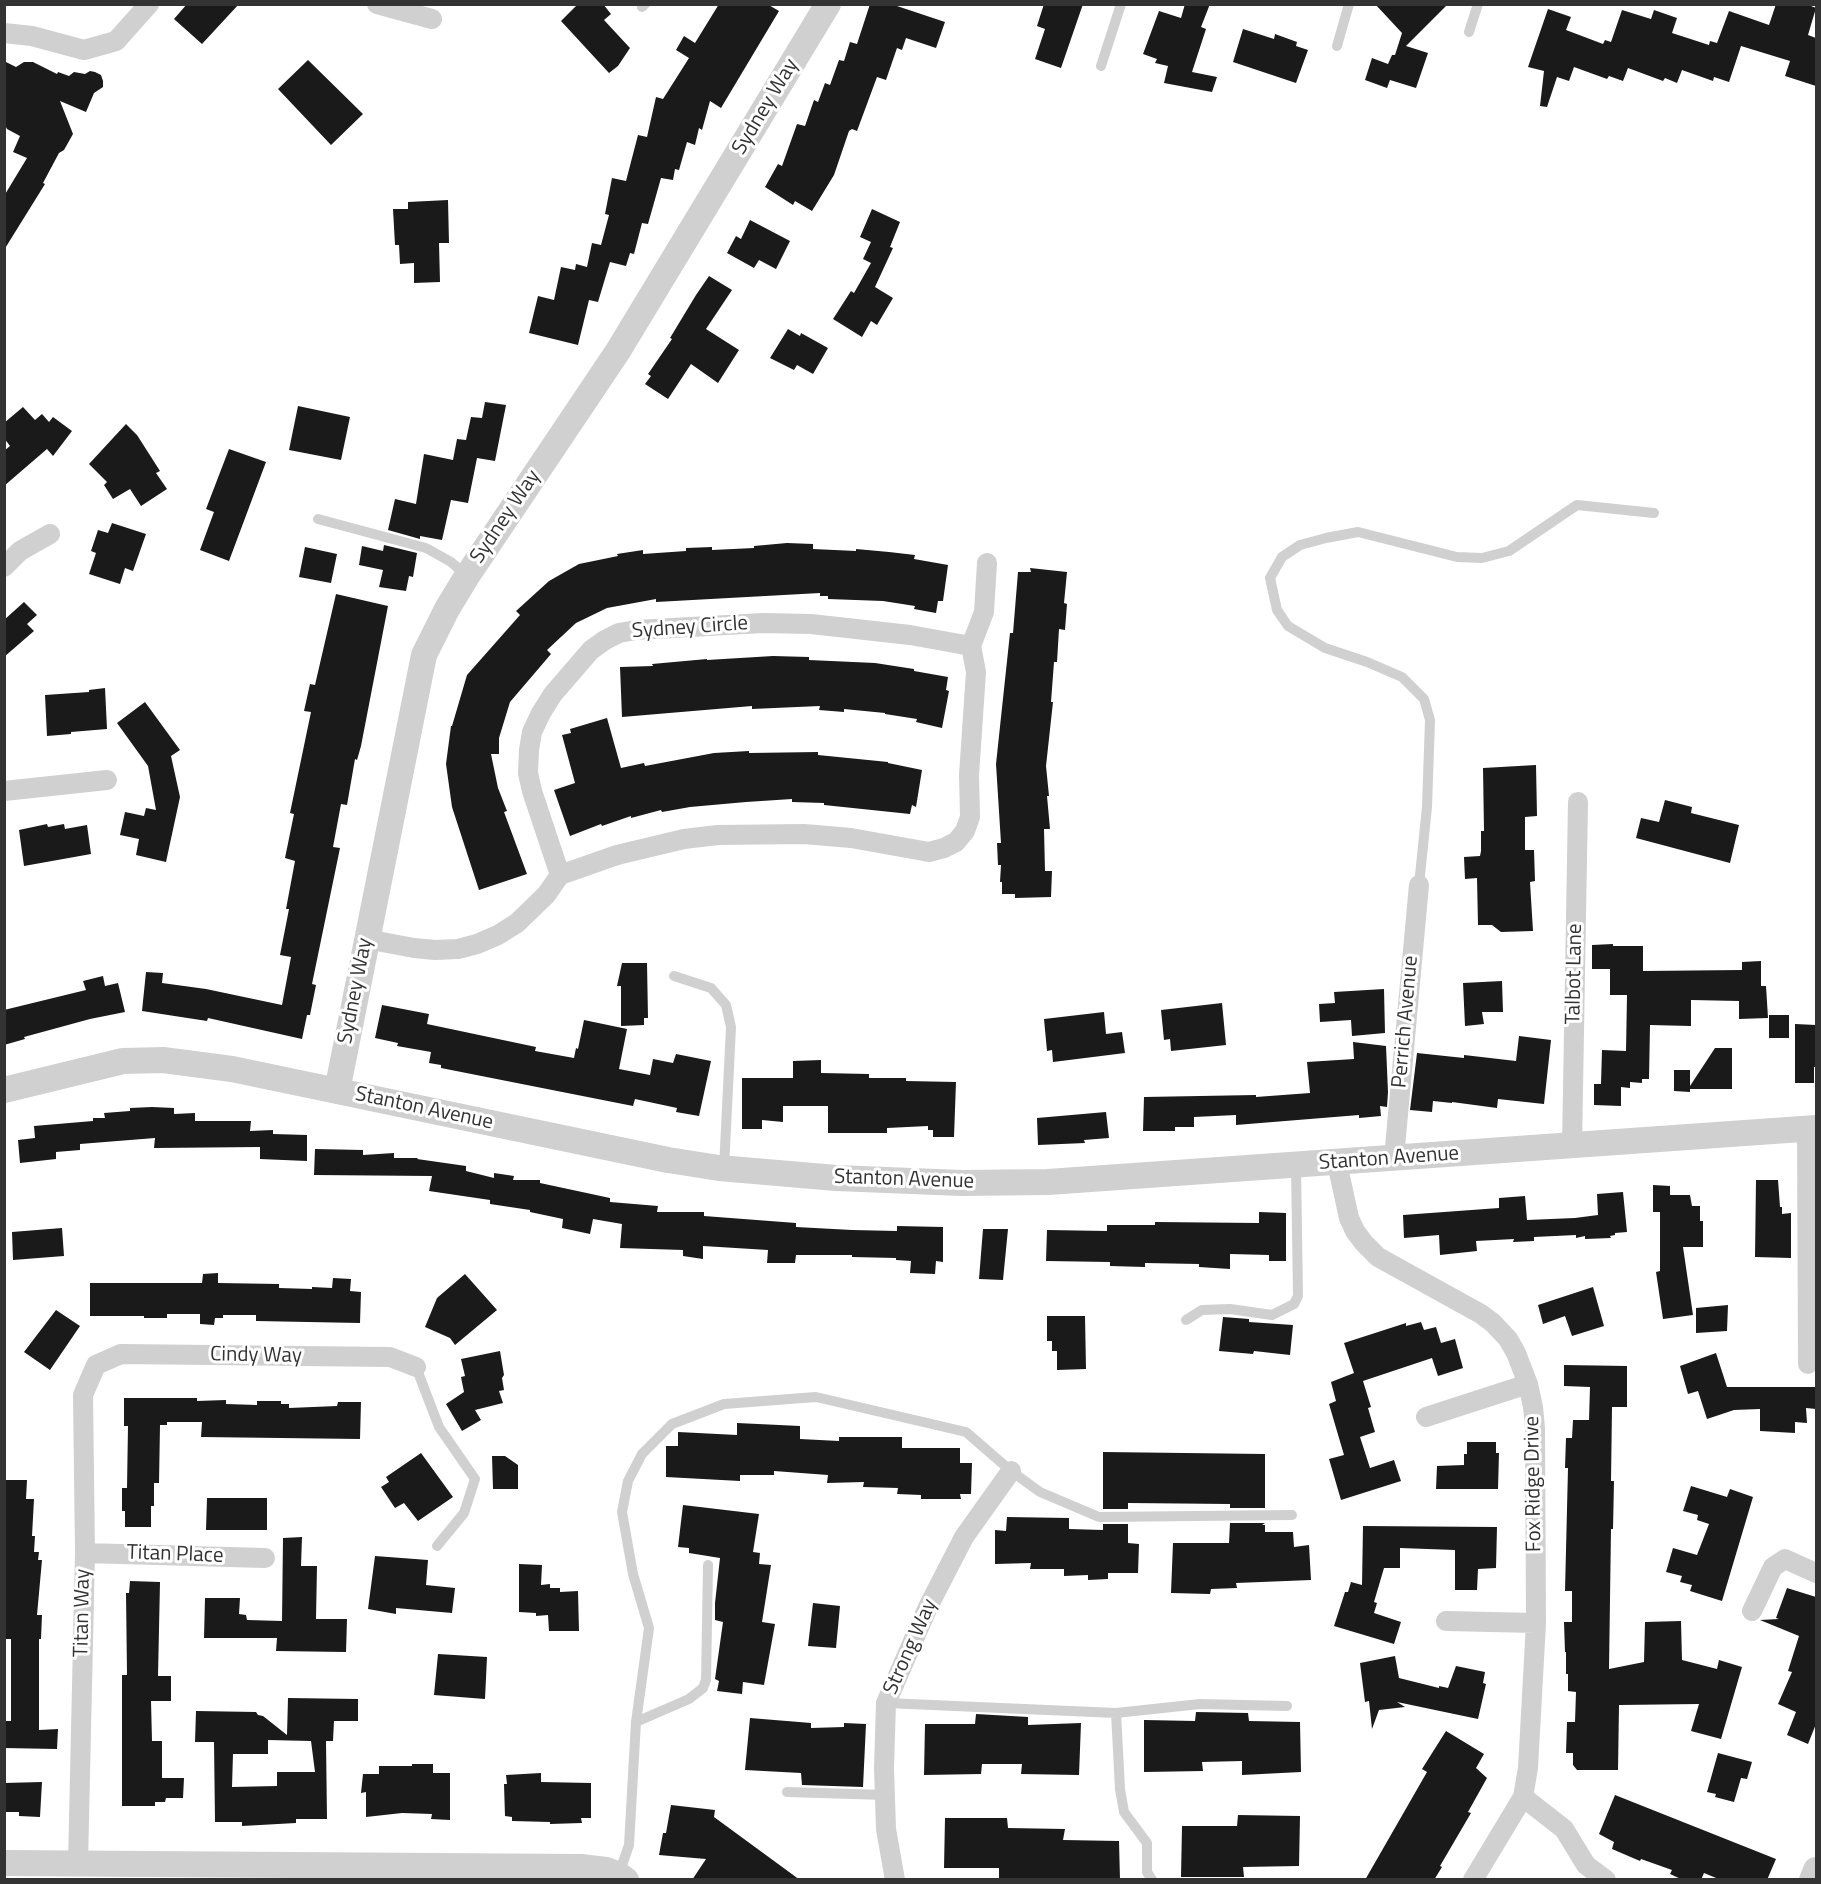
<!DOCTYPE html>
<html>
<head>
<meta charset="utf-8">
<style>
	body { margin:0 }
	#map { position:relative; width:1821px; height:1884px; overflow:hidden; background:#fff; font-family:"Titillium Web",sans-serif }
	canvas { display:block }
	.frame { position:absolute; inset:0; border:6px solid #333; pointer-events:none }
</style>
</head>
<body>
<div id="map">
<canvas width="1821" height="1884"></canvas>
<div class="frame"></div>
</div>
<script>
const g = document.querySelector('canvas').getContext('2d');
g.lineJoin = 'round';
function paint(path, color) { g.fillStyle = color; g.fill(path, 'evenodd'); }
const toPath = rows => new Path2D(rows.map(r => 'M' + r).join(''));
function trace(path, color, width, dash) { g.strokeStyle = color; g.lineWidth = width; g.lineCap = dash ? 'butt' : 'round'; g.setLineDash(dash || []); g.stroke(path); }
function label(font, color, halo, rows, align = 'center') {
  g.font = font + ' "Titillium Web",sans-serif'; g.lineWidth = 6; g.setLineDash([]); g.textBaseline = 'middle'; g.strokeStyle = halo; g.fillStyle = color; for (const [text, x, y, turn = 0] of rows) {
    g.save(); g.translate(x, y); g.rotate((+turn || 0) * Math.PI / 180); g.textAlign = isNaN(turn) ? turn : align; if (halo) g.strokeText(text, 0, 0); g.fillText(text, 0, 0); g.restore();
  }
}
const building = toPath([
	[187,4,239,4,202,44,174,19],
	[578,4,603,4,611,14,604,20,630,48,618,66,609,73,561,21],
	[719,4,767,4,779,11,721,108,710,101,702,130,699,128,695,145,687,142,679,170,675,169,673,180,661,178,648,224,642,223,634,254,630,253,626,266,610,262,598,302,589,300,578,345,529,333,538,296,554,300,561,267,575,270,576,264,587,267,592,243,601,245,609,215,605,214,612,178,626,181,638,135,647,137,656,97,663,99,689,58,676,50,684,36,695,43],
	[870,4,891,4,945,22,936,48,906,38,902,50,897,48,886,80,877,77,857,131,852,129,849,131,834,175,812,211,795,201,793,205,765,187,778,164,782,166,797,124,805,126,814,100,818,102,825,83,830,85,839,60,844,61,850,42,857,44],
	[1044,4,1083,4,1061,68,1035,59,1045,29,1037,26],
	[1185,4,1210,4,1201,27,1206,29,1192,72,1217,77,1212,92,1164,83,1168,66,1155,63,1157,59,1143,54,1159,11,1181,18],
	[1375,4,1448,4,1406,46,1428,53,1416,88,1390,80,1387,88,1365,80,1372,58,1388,64,1392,55,1395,55,1402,33],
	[1776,4,1806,4,1816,8,1808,35,1816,38,1816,86,1785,76,1790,61,1741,46,1729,82,1714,77,1713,81,1682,70,1677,83,1665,78,1663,81,1628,68,1623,81,1609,76,1607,79,1574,67,1569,81,1557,77,1547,107,1540,106,1544,71,1528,67,1548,9,1571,17,1566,30,1603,44,1605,40,1611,42,1622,10,1651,19,1654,10,1677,18,1672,33,1709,45,1710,41,1717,43,1729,11,1769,25],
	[1243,29,1274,39,1275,34,1297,42,1296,46,1308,50,1296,83,1233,62],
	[308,60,363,114,331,145,278,89],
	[4,61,16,67,24,62,33,62,57,74,58,72,69,76,74,72,85,74,90,71,95,72,101,75,103,81,103,87,94,93,86,112,60,101,73,134,64,150,59,153,43,183,45,184,4,250,4,196,27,158,13,152,20,136,7,129,4,123],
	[448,200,449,243,439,243,440,282,414,283,414,263,400,264,399,245,395,245,393,209,408,209,408,202],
	[872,209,900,222,890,247,893,248,875,287,893,298,877,325,871,321,862,337,833,319,851,291,854,293,871,263,863,259,871,242,860,237],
	[750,220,790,241,776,269,759,260,754,268,727,253,736,236,741,239],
	[709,276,732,290,706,329,739,350,718,383,691,364,668,399,645,384,651,376,648,374,672,339,670,338,696,295],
	[788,329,800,336,801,333,828,348,813,374,797,365,794,370,770,358],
	[485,402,506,405,495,461,477,458,468,503,451,500,442,540,420,536,420,539,388,530,395,499,416,504,424,454,453,460,457,439,466,440,471,417,482,418],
	[298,406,350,417,341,460,289,450],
	[23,407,35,420,42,414,49,422,53,417,72,431,53,456,47,449,4,486,4,451,10,446,4,438,4,423],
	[126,424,137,435,160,471,156,473,167,489,141,506,130,489,113,499,104,485,107,482,89,464],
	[229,449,266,462,229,561,200,550,214,512,206,509],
	[112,523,146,534,133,571,125,568,120,584,89,574,96,553,91,551,98,530,108,533],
	[787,543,813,544,813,549,856,551,856,549,889,552,915,555,914,559,948,565,943,601,938,601,936,613,914,609,915,606,883,601,828,599,828,596,820,596,820,593,656,602,656,599,607,608,576,623,547,650,551,654,510,702,499,738,499,754,491,754,498,788,507,811,504,812,527,874,479,890,452,807,446,764,451,726,452,726,467,675,520,615,516,611,549,581,579,564,618,556,617,554,643,550,643,554,686,551,686,548,712,547,712,550,754,548,754,546],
	[384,545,417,553,413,577,409,576,406,591,379,587,383,570,359,565,362,546,383,551],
	[305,547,337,554,331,583,299,577],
	[1030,568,1067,572,1064,603,1067,604,1065,630,1059,629,1057,662,1054,662,1051,702,1053,702,1046,766,1049,796,1047,796,1050,829,1044,829,1045,871,1052,871,1051,897,1015,898,1015,894,1002,894,1002,882,1000,882,1001,865,998,865,997,843,1001,843,996,764,1010,633,1013,633,1018,572,1031,572],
	[336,594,388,606,361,746,357,760,355,759,347,805,341,804,333,847,340,848,312,984,316,985,310,1015,307,1015,302,1039,208,1018,207,1021,142,1011,146,972,163,973,162,983,206,989,282,1005,291,957,280,955,289,909,286,909,295,861,285,858,294,814,290,813,311,712,304,711,310,684,315,685],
	[24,602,37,615,27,624,34,631,4,657,4,620],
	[773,656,809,657,809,660,875,663,914,669,914,671,948,677,946,690,949,691,942,728,916,722,917,719,885,714,885,713,844,709,844,712,819,710,820,706,752,709,752,706,622,717,620,667,653,666,652,664,707,659,707,660],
	[105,688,107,729,71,732,71,734,47,736,45,695,89,692,89,690],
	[145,702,180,750,171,756,180,797,166,862,136,855,139,839,120,835,125,812,144,816,146,808,156,810,148,766,117,723],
	[607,718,621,768,644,763,645,766,714,753,749,751,749,753,818,752,818,755,888,762,888,763,922,770,916,807,912,805,910,814,824,805,824,803,792,802,792,799,746,802,690,807,662,812,661,810,631,818,631,816,602,826,601,824,570,836,554,790,575,783,562,735,571,733,570,729],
	[1536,765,1537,816,1525,817,1525,850,1534,850,1535,881,1530,882,1533,931,1501,932,1492,925,1478,925,1477,878,1465,879,1464,857,1480,856,1481,851,1481,831,1484,831,1483,768],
	[1665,800,1692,807,1691,813,1739,825,1730,863,1636,838,1641,818,1659,822],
	[47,824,48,827,64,824,65,829,87,825,91,854,24,866,19,830],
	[1613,944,1613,946,1643,946,1643,971,1742,970,1742,962,1761,961,1761,986,1766,986,1768,1018,1739,1019,1739,1001,1691,1000,1691,1026,1650,1025,1649,1079,1642,1079,1642,1083,1630,1082,1630,1088,1621,1087,1621,1106,1594,1105,1594,1084,1601,1084,1602,1050,1626,1051,1627,995,1610,995,1610,969,1592,969,1592,945],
	[622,963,647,963,648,1018,644,1018,644,1025,621,1026,621,986,617,986],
	[103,976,105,986,118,983,125,1012,90,1019,24,1037,25,1039,4,1045,4,1010,86,990,83,981],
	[1502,981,1503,1012,1482,1012,1484,1024,1465,1026,1463,983],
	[1384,989,1385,1033,1352,1036,1351,1020,1320,1022,1319,1004,1335,1003,1334,992],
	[1222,1003,1226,1045,1171,1051,1170,1039,1164,1040,1161,1010],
	[382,1005,429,1014,427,1024,536,1047,535,1051,574,1058,576,1048,578,1049,584,1020,627,1029,619,1069,650,1075,653,1059,673,1063,676,1054,711,1061,699,1116,676,1112,677,1108,635,1099,633,1106,441,1068,441,1065,429,1063,431,1052,397,1046,398,1043,375,1038],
	[1104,1012,1106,1034,1122,1032,1125,1053,1053,1062,1052,1050,1047,1051,1044,1019],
	[1769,1015,1789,1015,1789,1038,1769,1038],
	[1795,1024,1816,1025,1816,1067,1814,1067,1814,1083,1795,1083],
	[1519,1036,1551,1040,1544,1104,1498,1099,1497,1108,1452,1102,1452,1103,1433,1101,1432,1112,1410,1110,1417,1053,1464,1058,1464,1055,1516,1061],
	[1353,1042,1386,1046,1388,1092,1387,1107,1380,1106,1381,1116,1359,1118,1359,1115,1236,1125,1236,1115,1194,1117,1194,1127,1175,1127,1175,1131,1143,1131,1144,1097,1256,1095,1256,1097,1310,1093,1307,1062,1354,1059],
	[1715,1048,1732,1048,1732,1089,1690,1089,1690,1092,1674,1091,1674,1070,1690,1070,1690,1086],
	[821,1060,821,1073,869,1074,869,1078,906,1078,906,1081,956,1082,954,1137,933,1137,933,1130,928,1130,928,1126,887,1128,887,1133,828,1133,828,1106,783,1106,783,1122,762,1120,762,1129,742,1129,742,1078,793,1078,793,1061],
	[152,1107,174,1108,174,1114,195,1113,195,1121,251,1121,250,1131,273,1130,273,1134,307,1135,307,1161,260,1159,260,1147,154,1148,155,1138,80,1144,80,1150,56,1152,56,1159,20,1163,18,1140,35,1138,34,1126,93,1121,93,1118,105,1118,104,1113,130,1111,130,1108],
	[1106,1112,1109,1138,1084,1140,1085,1143,1038,1145,1037,1118],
	[315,1149,363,1150,363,1155,394,1153,394,1158,418,1158,417,1159,466,1166,466,1171,494,1178,494,1173,514,1176,513,1180,540,1180,540,1183,610,1198,610,1202,658,1206,657,1212,704,1212,704,1216,796,1223,796,1227,852,1230,897,1231,897,1226,943,1227,943,1262,936,1261,935,1274,910,1273,911,1261,896,1260,896,1258,852,1257,852,1255,796,1255,795,1263,767,1263,768,1250,703,1246,703,1259,683,1256,683,1250,620,1248,622,1224,593,1219,590,1234,562,1228,563,1219,530,1212,530,1210,490,1204,490,1200,429,1191,432,1176,314,1175],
	[1756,1180,1778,1180,1780,1207,1782,1207,1782,1214,1791,1213,1791,1258,1755,1257],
	[1653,1185,1670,1186,1670,1195,1690,1195,1692,1206,1700,1206,1700,1221,1703,1221,1703,1247,1683,1247,1693,1315,1663,1319,1656,1272,1660,1271,1660,1212,1653,1212],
	[1623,1192,1627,1232,1615,1233,1615,1235,1610,1236,1611,1238,1585,1239,1585,1236,1576,1238,1576,1235,1534,1237,1534,1241,1513,1242,1514,1239,1476,1241,1477,1251,1440,1255,1439,1235,1404,1238,1403,1215,1499,1208,1499,1198,1525,1196,1527,1220,1575,1218,1598,1215,1597,1194],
	[1259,1212,1286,1213,1286,1261,1269,1261,1269,1255,1230,1254,1230,1269,1199,1267,1199,1264,1145,1263,1145,1267,1110,1266,1110,1262,1046,1261,1047,1230,1107,1231,1107,1225,1155,1225,1155,1222,1259,1223],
	[62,1228,64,1256,13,1260,12,1232],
	[983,1229,1008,1229,1003,1280,979,1279],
	[218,1273,218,1283,279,1284,279,1288,312,1289,312,1287,332,1288,333,1278,351,1279,350,1291,361,1292,360,1323,256,1321,256,1315,223,1315,223,1318,215,1318,214,1325,200,1324,200,1314,167,1314,167,1318,144,1318,144,1316,90,1316,90,1283,202,1283,203,1274],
	[465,1274,497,1310,455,1345,450,1338,425,1327,437,1298],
	[1593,1287,1604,1326,1572,1336,1565,1316,1543,1324,1538,1305],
	[1728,1305,1727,1331,1696,1333,1696,1308],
	[56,1310,80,1326,50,1370,24,1352],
	[1047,1316,1085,1316,1086,1369,1057,1370,1057,1351,1052,1351,1052,1341,1047,1341],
	[1223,1317,1249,1319,1249,1322,1293,1325,1290,1355,1254,1351,1253,1354,1219,1351],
	[1421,1322,1424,1330,1436,1327,1441,1343,1455,1339,1463,1368,1438,1376,1432,1358,1363,1381,1371,1407,1368,1408,1375,1432,1360,1437,1370,1468,1394,1460,1401,1481,1341,1500,1329,1459,1344,1455,1329,1404,1336,1401,1331,1382,1354,1373,1344,1343,1406,1323,1406,1326],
	[500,1351,504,1375,502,1378,504,1390,499,1391,503,1403,475,1410,481,1420,462,1431,446,1404,464,1392,461,1377,465,1376,461,1359],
	[1716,1353,1727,1387,1816,1387,1816,1409,1806,1408,1807,1423,1795,1422,1795,1433,1760,1431,1760,1409,1734,1410,1707,1419,1698,1391,1688,1394,1680,1366],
	[1564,1365,1627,1366,1627,1407,1612,1407,1611,1481,1614,1481,1613,1529,1611,1529,1609,1669,1644,1662,1645,1622,1681,1621,1682,1660,1717,1669,1719,1660,1742,1667,1721,1739,1691,1731,1699,1704,1619,1705,1618,1770,1577,1770,1573,1765,1573,1753,1566,1753,1567,1722,1575,1722,1576,1692,1568,1691,1568,1674,1566,1674,1566,1652,1565,1652,1564,1622,1572,1622,1572,1591,1565,1591,1568,1468,1565,1468,1566,1438,1572,1438,1573,1420,1589,1420,1590,1387,1564,1386],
	[124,1398,197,1398,197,1401,226,1400,226,1404,257,1405,257,1401,281,1401,281,1404,289,1404,289,1408,337,1406,338,1402,361,1402,360,1439,201,1437,202,1422,167,1422,167,1425,160,1425,159,1483,154,1483,154,1506,151,1506,151,1527,125,1527,125,1511,122,1511,122,1488,127,1488,128,1426,124,1426],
	[737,1423,800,1426,800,1439,839,1441,839,1437,902,1437,902,1448,960,1448,960,1463,972,1463,971,1494,960,1494,961,1499,921,1499,921,1495,897,1494,898,1488,863,1487,864,1482,827,1483,828,1475,774,1471,774,1475,740,1475,740,1481,666,1477,666,1446,678,1446,678,1432,737,1435],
	[1467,1442,1496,1442,1496,1453,1499,1453,1498,1489,1436,1489,1437,1466,1464,1465,1464,1454,1467,1454],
	[1103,1452,1265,1454,1265,1508,1230,1508,1230,1504,1128,1503,1128,1509,1103,1509],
	[421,1453,453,1497,418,1521,404,1503,395,1508,381,1487,389,1482,386,1477],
	[492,1456,505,1456,518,1465,518,1489,493,1489],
	[4,1480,27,1480,26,1499,34,1499,32,1536,35,1536,34,1552,39,1552,38,1560,42,1560,37,1615,42,1615,41,1639,39,1639,39,1730,58,1729,57,1749,4,1748,4,1721,11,1721,11,1639,4,1639,6,1527,4,1527],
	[1691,1486,1727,1497,1730,1489,1753,1497,1722,1601,1690,1591,1692,1585,1680,1582,1682,1576,1666,1572,1673,1548,1697,1555,1709,1524,1697,1520,1698,1515,1683,1511],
	[207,1498,267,1498,267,1530,206,1530],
	[683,1505,759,1514,753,1552,760,1553,759,1564,771,1565,762,1622,775,1624,764,1685,743,1682,742,1694,717,1691,719,1681,715,1679,723,1622,715,1620,715,1603,720,1558,689,1553,689,1548,678,1547],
	[1007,1517,1069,1518,1069,1529,1103,1530,1103,1524,1128,1524,1128,1543,1139,1544,1138,1573,1108,1573,1108,1579,1088,1580,1088,1575,1064,1576,1064,1569,1030,1569,1031,1563,995,1564,995,1530,1006,1531],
	[1230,1523,1265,1523,1262,1525,1265,1525,1265,1532,1293,1532,1294,1547,1309,1545,1311,1580,1236,1583,1237,1588,1211,1589,1210,1594,1171,1593,1173,1543,1229,1543],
	[1363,1526,1497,1527,1496,1568,1478,1569,1477,1590,1455,1590,1455,1550,1400,1548,1400,1568,1384,1568,1374,1602,1377,1603,1374,1613,1401,1622,1394,1644,1334,1626,1345,1592,1348,1592,1351,1582,1362,1585],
	[302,1537,301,1566,317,1566,316,1619,347,1619,346,1652,276,1651,277,1638,204,1638,205,1598,240,1598,239,1614,246,1615,247,1620,282,1621,283,1538],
	[375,1556,428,1560,426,1585,455,1588,452,1613,396,1608,396,1614,368,1609],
	[519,1564,542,1565,541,1585,550,1584,550,1588,560,1588,560,1592,578,1591,579,1631,549,1631,548,1615,536,1616,536,1613,519,1612],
	[130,1581,160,1582,158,1676,171,1676,171,1701,151,1701,152,1741,162,1741,162,1778,184,1778,183,1798,166,1798,165,1802,155,1802,155,1806,122,1806,122,1675,127,1675,126,1593,129,1593],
	[1787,1588,1816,1597,1816,1724,1808,1744,1787,1735,1796,1712,1778,1704,1792,1672,1788,1671,1799,1636,1760,1620,1779,1619,1776,1618],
	[813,1603,840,1606,836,1648,808,1646],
	[438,1654,487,1657,485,1699,434,1695],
	[1395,1656,1399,1678,1439,1688,1439,1686,1448,1688,1456,1666,1485,1672,1483,1683,1486,1684,1478,1719,1397,1702,1405,1707,1379,1710,1372,1729,1369,1701,1365,1702,1360,1663],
	[288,1698,358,1699,358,1721,334,1721,333,1741,326,1741,327,1819,296,1819,296,1823,242,1826,242,1822,215,1822,214,1742,195,1742,196,1711,256,1712,258,1715,263,1716,287,1735],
	[268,1740,311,1741,315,1772,277,1772,277,1786,232,1787,233,1754,268,1754],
	[1196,1712,1248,1713,1249,1721,1300,1722,1301,1772,1242,1775,1242,1761,1202,1762,1203,1771,1144,1772,1144,1720,1195,1721],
	[976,1714,1028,1717,1028,1725,1081,1723,1079,1775,1021,1774,1022,1764,982,1764,981,1774,924,1775,925,1724,975,1724],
	[750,1718,811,1723,811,1728,844,1727,844,1723,866,1724,863,1787,802,1785,801,1773,745,1770],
	[1446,1731,1484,1754,1476,1768,1487,1778,1468,1812,1471,1813,1440,1866,1442,1867,1434,1880,1365,1880,1427,1772,1422,1769],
	[1718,1753,1752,1762,1747,1779,1741,1778,1734,1802,1715,1797,1716,1794,1707,1792],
	[412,1764,433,1764,433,1773,450,1773,450,1820,431,1819,432,1814,402,1813,366,1817,366,1792,361,1793,363,1774,379,1774,379,1766,412,1766],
	[541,1773,541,1782,591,1783,591,1818,581,1818,582,1823,550,1824,550,1822,512,1821,512,1817,505,1816,504,1784,507,1784,506,1775],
	[42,1782,40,1817,19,1816,19,1812,4,1812,4,1783],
	[1615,1795,1776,1859,1767,1880,1721,1880,1704,1873,1701,1880,1683,1880,1670,1874,1672,1870,1641,1859,1640,1861,1612,1849,1614,1842,1599,1834],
	[671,1805,715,1810,714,1817,800,1880,692,1880,706,1859,659,1855,663,1833,666,1833],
	[1238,1815,1300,1816,1299,1866,1243,1867,1244,1877,1181,1877,1182,1826,1237,1826],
	[945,1818,1007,1818,1008,1828,1065,1829,1063,1840,1119,1841,1120,1880,999,1879,999,1868,944,1868]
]);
const service = toPath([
	[642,7,645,4],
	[1469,32,1478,4],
	[1337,46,1349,4],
	[1101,66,1121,4],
	[318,519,426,548,451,562,467,576],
	[1419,885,1427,807,1430,720,1424,699,1402,677,1367,662,1325,648,1288,626,1277,610,1270,578,1282,557,1300,545,1326,538,1358,532,1457,557,1482,558,1509,551,1577,505,1654,513],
	[674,976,711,988,726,1005,731,1027,724,1168],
	[1186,1320,1202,1310,1230,1309,1272,1315,1294,1304,1298,1296,1296,1166],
	[416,1367,439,1427,475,1479,464,1513,437,1546],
	[886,1703,1116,1713,1200,1704,1287,1706],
	[1116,1713,1120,1789,1124,1812,1147,1843,1147,1872,1152,1880],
	[636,1722,689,1699,703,1688,706,1680,708,1565],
	[787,1792,885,1795],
	[619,1874,629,1845,636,1722,649,1628,633,1574,622,1512,628,1481,642,1454,672,1424,724,1404,816,1397,966,1432,1011,1471,1040,1492,1099,1517,1292,1515]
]);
const minor = toPath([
	[377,4,432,19],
	[4,33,32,36,84,50,116,41,149,4],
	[4,567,20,551,50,534],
	[4,791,107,780],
	[560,875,532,791,528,773,529,750,532,732,541,713,553,694,591,650,605,640,619,633,636,630,763,623,811,624,910,635,971,646],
	[366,939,414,948,435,950,458,949,477,944,498,935,517,923,546,895,560,875,617,855,684,839,718,835,804,834,851,838,929,852,944,848,956,842,965,831,970,817,969,775,976,672,971,646,984,612,987,563],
	[1807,1129,1808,1364],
	[1572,1146,1578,802],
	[1394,1158,1419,885],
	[1337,1163,1349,1218,1355,1231,1364,1243,1378,1257,1481,1314,1493,1323,1508,1339,1516,1353,1528,1384,1533,1407,1535,1428,1536,1623,1528,1768,1523,1797,1473,1880],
	[1426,1417,1528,1384],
	[85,1553,265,1558],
	[1752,1611,1773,1567,1785,1559,1816,1573],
	[1446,1621,1536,1623],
	[1523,1797,1564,1829,1586,1865,1606,1880],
	[78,1864,85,1553,83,1395,96,1365,121,1354,390,1357,416,1367],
	[895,1880,886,1829,884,1768,886,1703,928,1607,964,1537,1011,1471]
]);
const tertiary = toPath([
	[4,1090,123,1061,163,1060,232,1069,668,1160,719,1168,836,1178,962,1183,1048,1182,1816,1128],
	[337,1091,424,655,447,609,467,576,618,351,828,4],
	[4,1863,581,1867,606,1870,619,1875,626,1880],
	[1812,1880,1816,1870]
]);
const streetNames = [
	["Sydney Way",766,107,-59],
	["Sydney Way",506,517,-56],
	["Sydney Circle",690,628,-4],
	["Talbot Lane",1575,974,-89],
	["Sydney Way",356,991,-79],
	["Perrich Avenue",1406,1022,-85],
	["Stanton Avenue",424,1109,12],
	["Stanton Avenue",1389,1159,-4],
	["Stanton Avenue",904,1180,2],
	["Cindy Way",256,1356,1],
	["Fox Ridge Drive",1534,1484,-91],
	["Titan Place",175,1555,2],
	["Titan Way",83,1613,-89],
	["Strong Way",911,1647,-66]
];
paint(building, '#1a1a1a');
trace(service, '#d0d0d0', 10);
trace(minor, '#d0d0d0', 20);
trace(tertiary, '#d0d0d0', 26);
label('21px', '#333', '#fff', streetNames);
</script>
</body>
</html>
